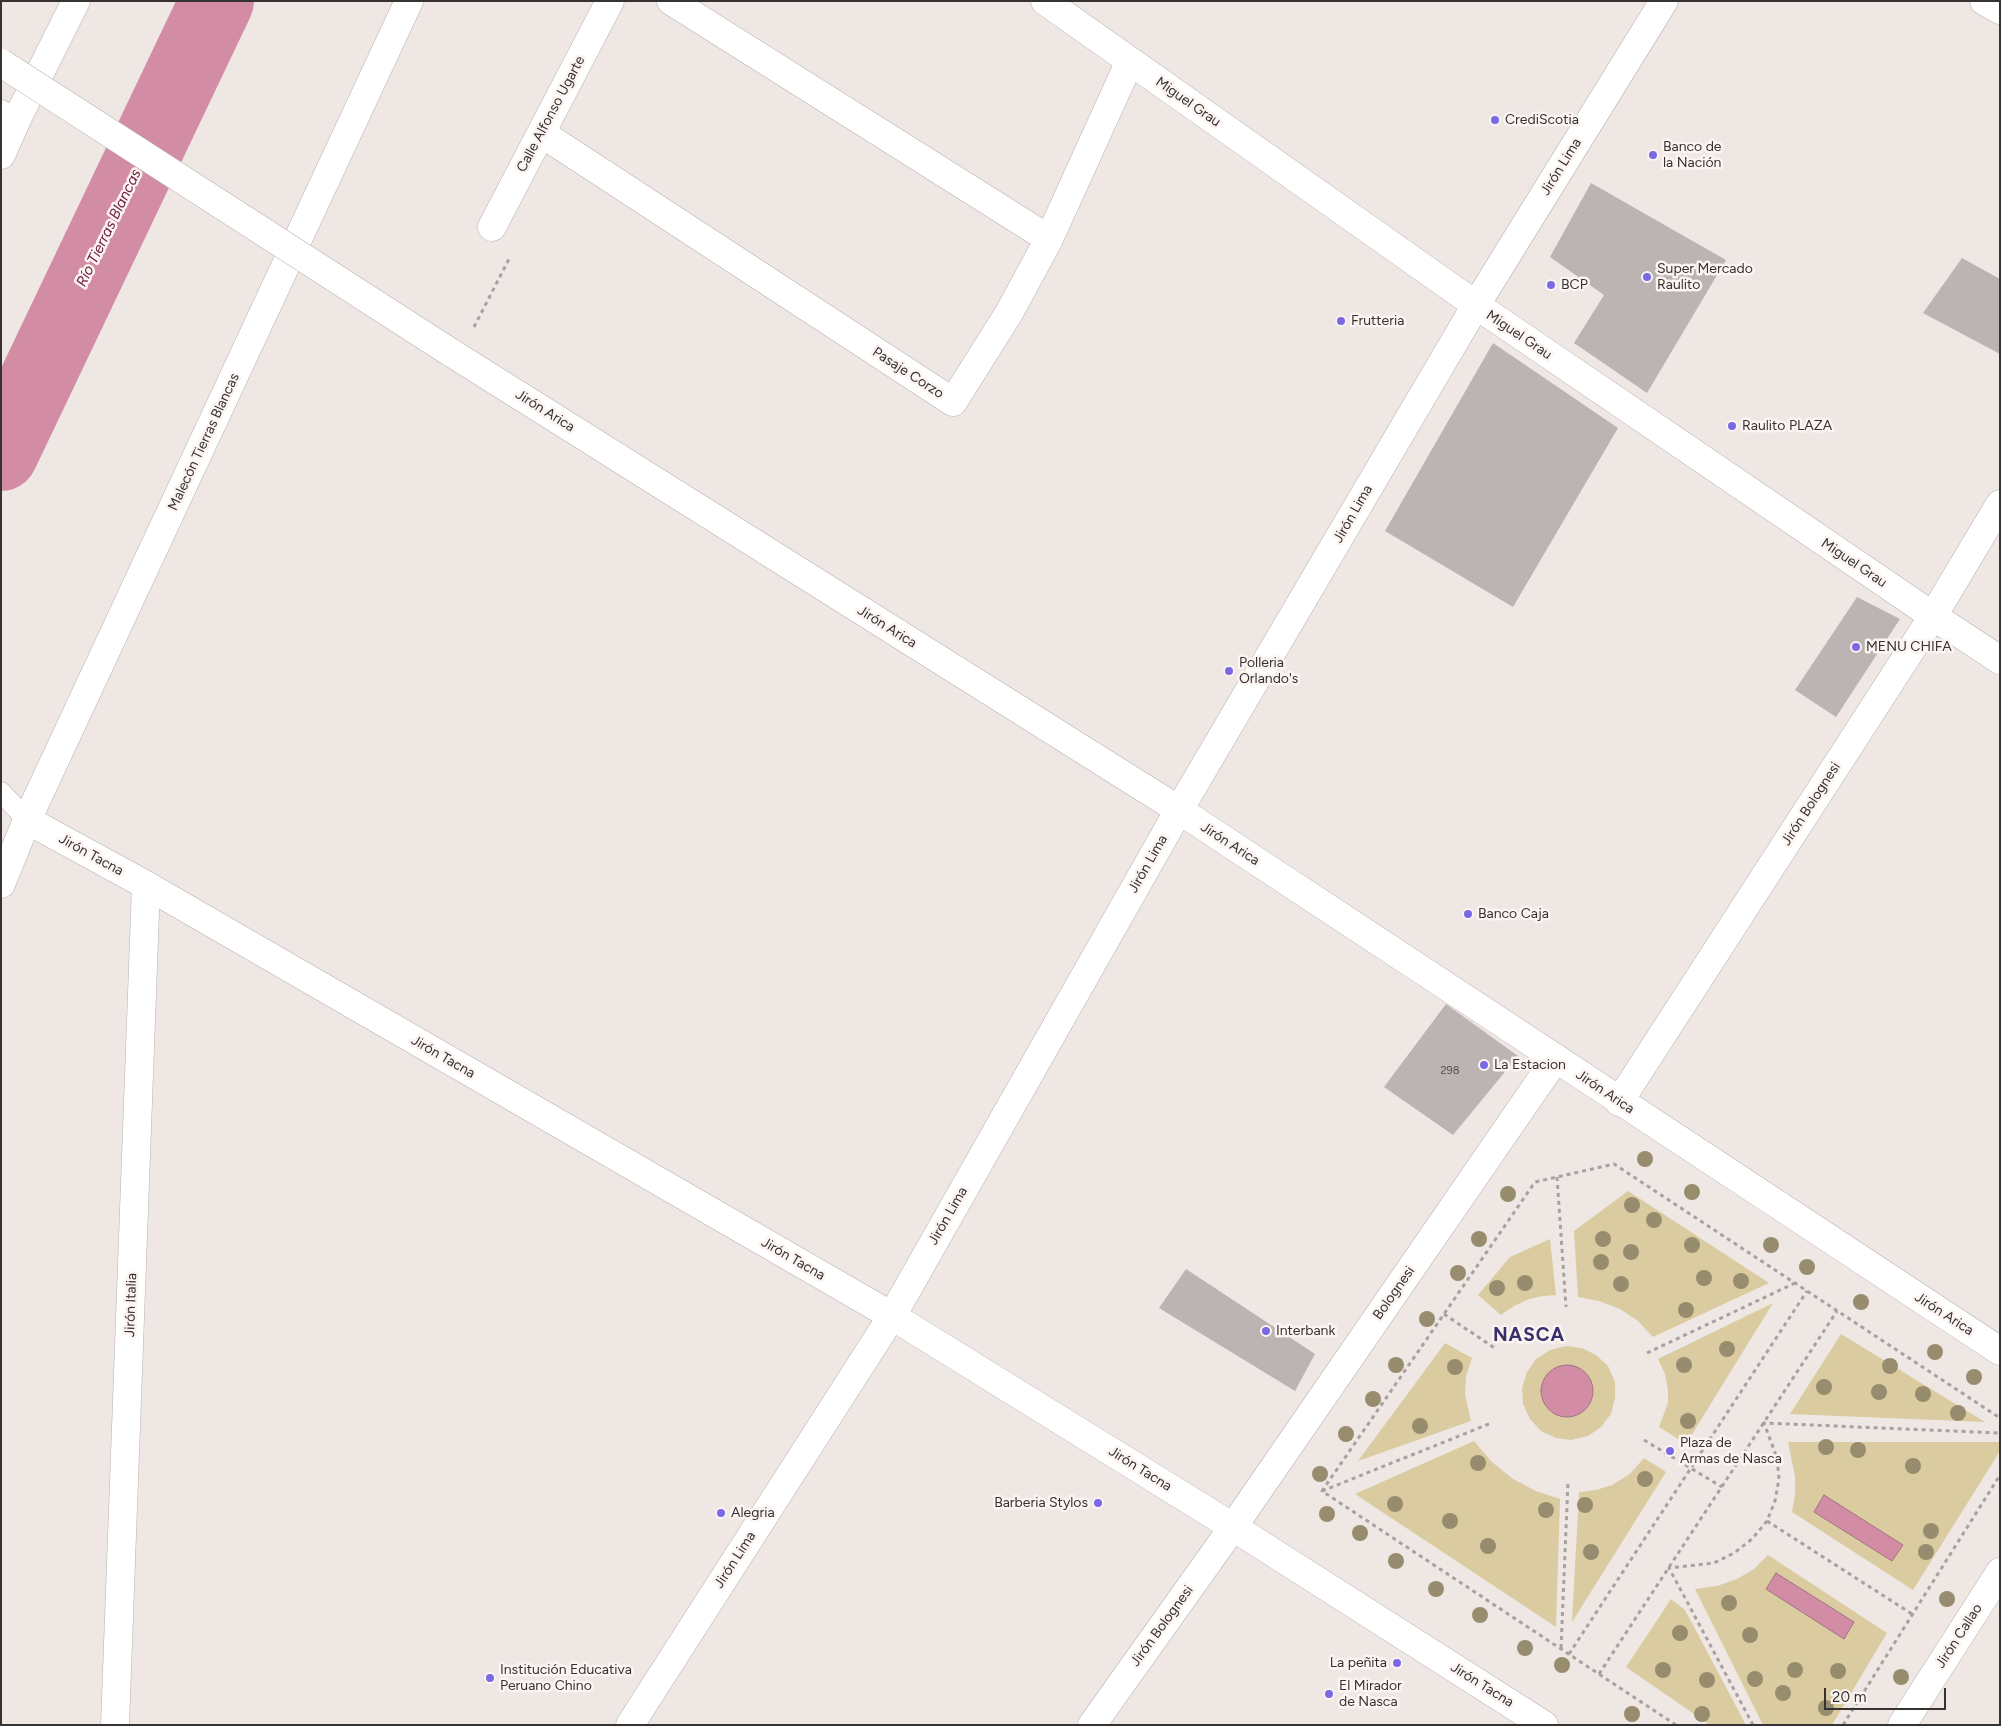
<!DOCTYPE html>
<html>
<head>
<meta charset="utf-8">
<style>
	body { margin:0 }
	#map { position:relative; width:2001px; height:1726px; overflow:hidden; background:#eee7e4; font-family:Figtree,sans-serif }
	canvas { display:block }
	.frame { position:absolute; inset:0; border:2px solid #353231; pointer-events:none }
	.scale { position:absolute; left:1824px; top:1688px; width:122px; height:22px; box-sizing:border-box; border:2px solid #353231; border-top:0; padding-left:6px; font-size:15px; line-height:18px; white-space:nowrap; color:#353231; -webkit-text-stroke:4px #fbf4f1; paint-order:stroke }
</style>
</head>
<body>
<div id="map">
<canvas width="2001" height="1726"></canvas>
<div class="frame"></div>
<div class="scale">20 m</div>
</div>
<script>
const g = document.querySelector('canvas').getContext('2d');
g.lineJoin = 'round';
function paint(path, color) { g.fillStyle = color; g.fill(path, 'evenodd'); }
const toPath = rows => new Path2D(rows.map(r => 'M' + r).join(''));
function trace(path, color, width, dash) { g.strokeStyle = color; g.lineWidth = width; g.lineCap = dash ? 'butt' : 'round'; g.setLineDash(dash || []); g.stroke(path); }
function label(font, color, halo, rows, align = 'center') {
  g.font = font + ' Figtree,sans-serif'; g.lineWidth = 5; g.setLineDash([]); g.textBaseline = 'middle'; g.strokeStyle = halo; g.fillStyle = color; for (const [text, x, y, turn = 0] of rows) {
    g.save(); g.translate(x, y); g.rotate((+turn || 0) * Math.PI / 180); g.textAlign = isNaN(turn) ? turn : align; if (halo) g.strokeText(text, 0, 0); g.fillText(text, 0, 0); g.restore();
  }
}
const green = toPath([
	[1628,1191,1769,1283,1653,1337,1638,1321,1620,1309,1599,1301,1578,1297,1574,1231],
	[1550,1239,1556,1295,1543,1296,1529,1299,1514,1306,1501,1315,1478,1295,1510,1257],
	[1773,1303,1686,1444,1659,1427,1668,1403,1668,1390,1665,1374,1658,1359],
	[1841,1334,1985,1422,1790,1414],
	[1445,1343,1472,1358,1466,1376,1465,1394,1471,1421,1358,1461],
	[1566,1346,1582,1348,1596,1355,1608,1366,1615,1382,1615,1398,1611,1414,1601,1427,1588,1436,1571,1440,1556,1438,1541,1431,1530,1419,1523,1404,1522,1388,1527,1372,1536,1359,1550,1350],
	[1543,1382,1593,1388,1592,1400,1585,1409,1576,1415,1565,1417,1554,1413,1545,1405,1541,1393],
	[1474,1441,1492,1462,1513,1479,1536,1491,1560,1499,1556,1627,1355,1494],
	[1788,1442,2000,1442,2000,1451,1913,1590,1792,1512,1795,1494,1795,1476],
	[1644,1458,1666,1472,1572,1622,1579,1492,1596,1490,1612,1485,1630,1474],
	[1768,1555,1887,1633,1832,1725,1763,1725,1695,1589,1717,1586,1737,1579,1754,1569],
	[1671,1599,1685,1610,1746,1725,1710,1725,1626,1667]
]);
const water = toPath([
	'1541 1391a26 26 0 1 1 52 0a26 26 0 1 1-52 0Z',
	[1824,1495,1903,1545,1892,1561,1814,1512,1824,1495],
	[1776,1573,1854,1622,1844,1639,1766,1589,1776,1573]
]);
const river = toPath([
	[1,454,217,1]
]);
const building = toPath([
	[1591,183,1726,260,1647,393,1574,343,1604,295,1550,257],
	[1962,258,2000,279,2000,354,1923,313],
	[1493,343,1618,428,1513,607,1385,531],
	[1857,597,1900,619,1836,717,1795,690],
	[1446,1004,1518,1056,1453,1135,1384,1087],
	[1186,1269,1315,1354,1295,1391,1159,1308]
]);
const path = toPath([
	[474,327,509,259],
	[1557,1177,1566,1307],
	[1444,1314,1496,1349],
	[1647,1353,1795,1283],
	[1644,1440,1722,1487],
	[1322,1491,1489,1424],
	[1767,1521,1912,1614],
	[1561,1648,1568,1482],
	[1569,1654,1807,1291],
	[1599,1674,1837,1311],
	[1676,1725,1322,1491,1535,1182,1614,1164,2000,1418],
	[1753,1725,1669,1568,1714,1563,1734,1553,1752,1539,1767,1521,1775,1501,1779,1479,1777,1458,1764,1423,2000,1433],
	[1843,1725,2000,1475]
]);
const service = toPath([
	[1,110,17,119],
	[1,792,27,820]
]);
const minor = toPath([
	[671,1,1049,239],
	[1045,1,1476,305,1933,616,2000,660],
	[1984,1,2000,10],
	[541,133,953,402,1009,313,1049,239,1130,61],
	[1,155,17,119,76,1],
	[492,227,610,1],
	[1179,810,2000,1351],
	[27,820,146,885,892,1316,1233,1527,1544,1725],
	[1,884,27,820,409,1],
	[1619,1102,1933,616,2000,504],
	[115,1725,146,885],
	[1092,1725,1233,1527,1556,1058]
]);
const tertiary = toPath([
	[450,352,1179,810],
	[630,1725,892,1316,1179,810,1476,305,1664,1],
	[1902,1725,2000,1572]
]);
const tertiaryBridge = toPath([
	[1,63,450,352]
]);
const trees = [
	[1645,1159],
	[1692,1192],
	[1508,1194],
	[1632,1205],
	[1654,1220],
	[1479,1239],
	[1603,1239],
	[1692,1245],
	[1771,1245],
	[1631,1252],
	[1601,1262],
	[1807,1267],
	[1458,1273],
	[1704,1278],
	[1741,1281],
	[1525,1283],
	[1621,1284],
	[1497,1288],
	[1861,1302],
	[1686,1310],
	[1427,1319],
	[1727,1349],
	[1935,1352],
	[1396,1365],
	[1684,1365],
	[1890,1366],
	[1455,1367],
	[1974,1377],
	[1824,1387],
	[1879,1392],
	[1923,1394],
	[1373,1399],
	[1958,1413],
	[1688,1421],
	[1420,1426],
	[1346,1434],
	[1826,1447],
	[1858,1450],
	[1478,1463],
	[1913,1466],
	[1320,1474],
	[1645,1479],
	[1395,1504],
	[1585,1505],
	[1546,1510],
	[1327,1514],
	[1450,1521],
	[1931,1531],
	[1360,1533],
	[1488,1546],
	[1591,1552],
	[1926,1552],
	[1396,1561],
	[1436,1589],
	[1947,1599],
	[1729,1603],
	[1480,1615],
	[1680,1633],
	[1750,1635],
	[1525,1648],
	[1562,1665],
	[1663,1670],
	[1795,1670],
	[1838,1671],
	[1901,1677],
	[1755,1679],
	[1707,1680],
	[1783,1693],
	[1826,1708],
	[1632,1714],
	[1702,1714]
];
const markers = [
	[1495,120,5,"#7a69e4"],
	[1653,155,5,"#7a69e4"],
	[1647,277,5,"#7a69e4"],
	[1551,285,5,"#7a69e4"],
	[1341,321,5,"#7a69e4"],
	[1732,426,5,"#7a69e4"],
	[1856,647,5,"#7a69e4"],
	[1229,671,5,"#7a69e4"],
	[1468,914,5,"#7a69e4"],
	[1484,1065,5,"#7a69e4"],
	[1266,1331,5,"#7a69e4"],
	[1670,1451,5,"#7a69e4"],
	[1098,1503,5,"#7a69e4"],
	[721,1513,5,"#7a69e4"],
	[1397,1663,5,"#7a69e4"],
	[490,1678,5,"#7a69e4"],
	[1329,1694,5,"#7a69e4"]
];
const numberNames = [
	["298",1450,1071]
];
const streetNames = [
	["Miguel Grau",1188,102,35],
	["Calle Alfonso Ugarte",551,114,-62],
	["Jirón Lima",1561,167,-58],
	["Miguel Grau",1519,335,34],
	["Pasaje Corzo",908,373,33],
	["Jirón Arica",545,411,32],
	["Malecón Tierras Blancas",204,442,-65],
	["Jirón Lima",1353,514,-60],
	["Miguel Grau",1854,563,34],
	["Jirón Arica",887,627,32],
	["Jirón Bolognesi",1811,804,-57],
	["Jirón Arica",1230,844,33],
	["Jirón Tacna",91,855,29],
	["Jirón Lima",1148,864,-60],
	["Jirón Tacna",443,1057,30],
	["Jirón Arica",1605,1092,34],
	["Jirón Lima",948,1216,-60],
	["Jirón Tacna",793,1259,30],
	["Bolognesi",1394,1293,-55],
	["Jirón Italia",131,1305,-88],
	["Jirón Arica",1944,1314,33],
	["Jirón Tacna",1140,1469,32],
	["Jirón Lima",735,1560,-57],
	["Jirón Bolognesi",1162,1626,-54],
	["Jirón Callao",1959,1636,-57],
	["Jirón Tacna",1482,1685,32]
];
const poiNames = [
	["CrediScotia",1505,120],
	["Banco de",1663,147],
	["la Nación",1663,163],
	["Super Mercado",1657,269],
	["Raulito",1657,285],
	["BCP",1561,285],
	["Frutteria",1351,321],
	["Raulito PLAZA",1742,426],
	["MENU CHIFA",1866,647],
	["Polleria",1239,663],
	["Orlando's",1239,679],
	["Banco Caja",1478,914],
	["La Estacion",1494,1065],
	["Interbank",1276,1331],
	["Plaza de",1680,1443],
	["Armas de Nasca",1680,1459],
	["Barberia Stylos",1088,1503,"right"],
	["Alegria",731,1513],
	["La peñita",1387,1663,"right"],
	["Institución Educativa",500,1670],
	["Peruano Chino",500,1686],
	["El Mirador",1339,1686],
	["de Nasca",1339,1702]
];
const waterNames = [
	["Río Tierras Blancas",109,228,-64]
];
const districtNames = [
	["NASCA",1529,1335]
];
paint(green, '#dacca0');
paint(water, '#d28da5');
trace(water, '#a37282', 1);
trace(river, '#d28da5', 74);
paint(building, '#bcb4b3');
trace(service, '#b8b1ae', 21);
trace(minor, '#b8b1ae', 29);
trace(tertiary, '#b8b1ae', 29);
trace(path, '#a7a19f', 3, [4, 4]);
trace(service, '#fff', 20);
trace(minor, '#fff', 28);
trace(tertiary, '#fff', 28);
trace(tertiaryBridge, '#b8b1ae', 29, []);
trace(tertiaryBridge, '#fff', 28);
g.fillStyle = '#988c6e';
for (const [x, y] of trees) { g.beginPath(); g.arc(x, y, 8, 0, 2 * Math.PI); g.fill(); }
for (const [x, y, r, color] of markers) { const dot = new Path2D(); dot.arc(x, y, r, 0, 2 * Math.PI); g.fillStyle = color; g.fill(dot); trace(dot, '#fbf4f1', 2); }
label('11px', '#575252', null, numberNames);
label('14px', '#353231', '#fbf4f1', streetNames);
label('14px', '#353231', '#fbf4f1', poiNames, 'left');
label('italic 15px', '#6c1b40', '#fbf4f1', waterNames);
g.letterSpacing = '1px';
label('bold 19px', '#38306c', '#fbf4f1', districtNames);
g.letterSpacing = '0px';
</script>
</body>
</html>
